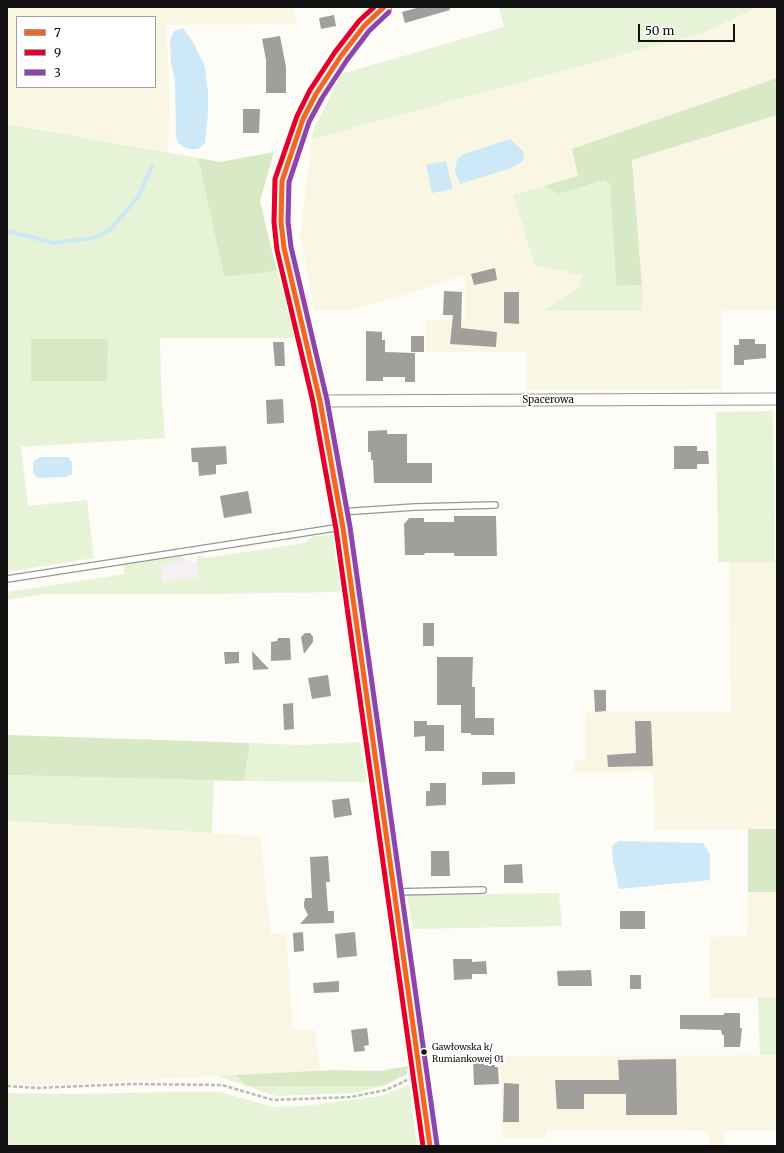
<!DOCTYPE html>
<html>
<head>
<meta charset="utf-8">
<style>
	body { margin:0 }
	#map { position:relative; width:784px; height:1153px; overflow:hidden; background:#fdfcf7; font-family:Merriweather,serif }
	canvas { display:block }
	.frame { position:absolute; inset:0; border:8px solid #111; pointer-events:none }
	.legend { position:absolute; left:16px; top:16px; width:140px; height:72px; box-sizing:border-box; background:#fff; border:1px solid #a0a0a0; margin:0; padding:5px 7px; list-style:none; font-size:12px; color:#111 }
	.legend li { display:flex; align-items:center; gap:8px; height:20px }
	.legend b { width:20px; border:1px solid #a0a0a0 }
	.scale { position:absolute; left:638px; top:24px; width:97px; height:18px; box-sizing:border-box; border:2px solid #111; border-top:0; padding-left:5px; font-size:12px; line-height:14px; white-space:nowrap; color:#111; -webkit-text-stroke:3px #fff; paint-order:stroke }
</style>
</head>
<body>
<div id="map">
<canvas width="784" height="1153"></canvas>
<div class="frame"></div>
<ul class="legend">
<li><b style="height:5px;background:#f26522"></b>7</li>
<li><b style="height:5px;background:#e4002b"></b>9</li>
<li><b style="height:5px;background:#8e44ad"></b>3</li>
</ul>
<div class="scale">50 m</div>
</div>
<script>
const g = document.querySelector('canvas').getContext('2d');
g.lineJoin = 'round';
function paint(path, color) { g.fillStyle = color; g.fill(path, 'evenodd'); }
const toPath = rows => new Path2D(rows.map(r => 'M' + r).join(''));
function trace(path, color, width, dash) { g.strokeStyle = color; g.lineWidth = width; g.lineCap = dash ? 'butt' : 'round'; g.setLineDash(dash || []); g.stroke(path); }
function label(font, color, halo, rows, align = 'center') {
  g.font = font + ' Merriweather,serif'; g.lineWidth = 4; g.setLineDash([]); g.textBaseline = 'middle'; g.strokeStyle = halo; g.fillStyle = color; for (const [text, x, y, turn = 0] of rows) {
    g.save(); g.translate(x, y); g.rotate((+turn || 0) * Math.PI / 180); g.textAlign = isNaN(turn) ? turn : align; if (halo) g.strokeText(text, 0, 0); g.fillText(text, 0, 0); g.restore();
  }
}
const industrial = toPath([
	[184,559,196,562,198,577,163,582,161,566,182,562]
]);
const farmland = toPath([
	[7,7,293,7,296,24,166,25,170,97,168,152,7,124],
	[17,17,155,17,155,87,17,87],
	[758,7,777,7,777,78,572,149,578,176,514,195,582,275,578,288,545,311,642,311,641,272,632,160,777,115,777,311,721,311,722,389,527,390,527,352,426,352,426,320,465,320,466,287,463,276,454,278,407,294,345,311,314,310,300,234,312,139,706,32],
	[729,562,777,562,777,829,654,830,653,771,574,772,573,761,585,760,586,712,731,712],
	[7,821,260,836,271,933,286,933,293,1029,315,1030,320,1071,43,1085,7,1084],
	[748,892,777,892,777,998,709,999,709,937,747,936],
	[777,1055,777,1131,724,1131,724,1146,709,1146,709,1131,547,1130,546,1138,502,1138,500,1056]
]);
const green = toPath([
	[499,7,758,7,706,32,312,139,313,131,341,74,504,27],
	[7,124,198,158,224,277,277,271,295,338,160,338,161,382,165,438,21,447,28,506,87,500,94,558,7,572],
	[604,180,610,184,616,286,642,285,642,311,544,311,578,288,582,275,535,265,513,195,544,186,559,194],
	[773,411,775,562,718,562,716,412],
	[333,535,340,590,337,592,215,594,44,594,7,600,7,592,125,574,123,565,182,555,184,559,183,562,161,566,163,582,198,577,196,562,198,555,205,558,305,543,313,536],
	[360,742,367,782,244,781,250,743,302,745],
	[7,775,214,780,212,833,7,821],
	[559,893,562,926,413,929,407,895],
	[758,998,777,998,777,1055,760,1055],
	[235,1075,247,1086,383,1086,353,1093,276,1096,247,1086,217,1076],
	[409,1085,417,1146,7,1146,7,1093,70,1094,175,1092,221,1092,272,1107,304,1106,380,1096]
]);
const forest = toPath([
	[777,78,777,115,632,160,642,285,616,286,610,184,604,180,559,194,544,186,578,176,572,149],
	[274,152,260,201,277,271,224,277,198,158,220,162],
	[31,339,108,339,107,381,31,381],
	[7,735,192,741,250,743,244,781,7,775],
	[748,829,777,829,777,892,748,892],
	[408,1066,407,1074,383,1086,247,1086,235,1075,334,1070,380,1071]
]);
const water = toPath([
	[183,28,193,42,205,67,208,93,208,114,205,143,198,149,189,149,184,147,178,143,176,136,175,81,171,63,170,40,174,31],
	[510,139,524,152,523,161,511,168,460,184,455,172,457,159,464,154],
	[446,161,453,189,432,193,426,165],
	[40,457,68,457,72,463,72,474,66,477,38,478,33,473,33,465,34,461],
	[619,841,703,843,710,854,710,880,619,889,613,861,612,846]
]);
const stream = toPath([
	[7,231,54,243,93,238,110,230,138,197,152,166]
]);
const building = toPath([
	[420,7,449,7,450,10,405,23,402,12],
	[334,15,336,26,321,29,319,18],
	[280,36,286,67,286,93,266,93,266,60,262,39],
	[243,109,260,109,259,133,243,133],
	[495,268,497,280,474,285,471,274],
	[444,291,462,292,461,328,497,332,496,347,450,344,453,315,443,315],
	[504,292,519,292,519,324,504,323],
	[366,331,382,332,382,340,385,340,385,352,415,353,415,382,405,382,405,377,383,377,383,381,366,381],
	[411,336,424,336,424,352,411,352],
	[739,339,755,339,755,344,766,344,766,358,744,360,744,365,734,365,734,345,739,345],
	[273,342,284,342,285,366,275,366],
	[283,399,284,423,267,424,266,400],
	[387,430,387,434,407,434,407,463,432,463,432,483,374,483,373,460,371,460,371,452,368,452,368,431],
	[226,446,227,464,216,465,216,474,199,476,198,462,192,462,191,448],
	[674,446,697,446,697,451,708,451,709,464,697,464,697,469,674,469],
	[248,491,252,513,224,518,220,496],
	[454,516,496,516,497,556,454,556,454,553,425,553,424,555,405,555,404,524,409,518,424,518,424,522,454,522],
	[423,623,434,623,434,646,423,646],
	[305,633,310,633,313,637,313,642,304,654,301,637],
	[278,638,290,638,291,660,271,661,271,642,277,641],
	[252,651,269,669,253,670],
	[224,652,239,652,239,663,225,664],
	[437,657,473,657,472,687,475,687,475,718,494,718,494,735,471,735,471,733,461,733,461,705,437,705],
	[328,675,331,696,312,699,308,678],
	[594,690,606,690,606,711,595,712],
	[293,703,294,729,284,730,283,704],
	[414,721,427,721,427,725,444,725,444,751,425,751,425,736,414,737],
	[635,721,651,721,653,766,608,767,607,755,636,753],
	[482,772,515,772,515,784,482,785],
	[430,783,446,783,446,805,426,806,426,791,430,791],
	[349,798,352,815,334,818,332,800],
	[431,851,449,851,450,876,431,876],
	[328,856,330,882,326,882,328,911,334,911,334,923,300,924,308,915,304,907,304,903,305,898,312,898,310,857],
	[522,864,523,883,504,883,504,865],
	[620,911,645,911,645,929,620,929],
	[303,932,304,951,294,952,293,933],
	[355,932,357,956,337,958,335,934],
	[453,959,472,959,472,962,486,961,487,974,472,974,472,979,454,980],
	[591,970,592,986,558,986,557,971],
	[630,975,641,975,641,989,630,989],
	[339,981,339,992,314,993,313,983],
	[724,1013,740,1013,740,1028,742,1028,740,1047,724,1047,724,1035,722,1035,721,1030,680,1029,680,1015,724,1015],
	[367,1028,369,1045,364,1046,365,1051,354,1052,351,1030],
	[473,1059,484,1059,484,1065,495,1065,495,1067,498,1067,499,1084,474,1085],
	[676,1059,677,1115,626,1115,626,1094,584,1094,584,1109,557,1109,555,1080,619,1080,618,1060],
	[504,1083,519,1084,519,1122,503,1122]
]);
const path = toPath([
	[7,1086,38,1088,132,1084,222,1085,273,1100,351,1097,386,1090,407,1080]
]);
const lane = toPath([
	[340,512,415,507,495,505],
	[7,579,335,528,343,528],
	[395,892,483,890]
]);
const street = toPath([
	[320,401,777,399]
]);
const secondary = toPath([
	[384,7,364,26,341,56,316,94,303,119,282,181,281,222,284,248,320,401,343,528,430,1146]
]);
const bus1 = toPath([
	[384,7,364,26,341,56,316,94,303,119,282,181,281,222,284,248,320,401,343,528,430,1146]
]);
const bus2 = toPath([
	[374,7,359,21,335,52,310,90,297,116,275,179,274,222,277,250,313,402,336,529,423,1146]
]);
const bus3 = toPath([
	[389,12,369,31,347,60,322,98,309,122,289,182,288,222,291,247,327,400,350,527,437,1145]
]);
const markers = [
	[424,1052,3.5,"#111"]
];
const busNames = [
	["Gawłowska k/",432,1047],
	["Rumiankowej 01",432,1059]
];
const streetNames = [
	["Spacerowa",548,400]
];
paint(industrial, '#f5f0f3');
paint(farmland, '#f9f7e4');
paint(green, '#e7f3d7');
paint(forest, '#d8eac5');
paint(water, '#cde8f7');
trace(stream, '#cde8f7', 4);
paint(building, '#a19f9c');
trace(lane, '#979795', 8);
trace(street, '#979795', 13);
trace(secondary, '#8e8d8b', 17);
trace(path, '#b9b9b8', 2.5, [4, 2]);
trace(lane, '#fffffe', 5.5);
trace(street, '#fffffe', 11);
trace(secondary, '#f6f4eb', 15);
trace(bus1, '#f26522', 5);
trace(bus2, '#e4002b', 5);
trace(bus3, '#8e44ad', 5);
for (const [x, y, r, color] of markers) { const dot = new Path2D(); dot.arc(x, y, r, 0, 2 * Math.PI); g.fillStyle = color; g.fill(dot); trace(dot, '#fff', 1.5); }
label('9px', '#111', '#fff', busNames, 'left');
label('10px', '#111', '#fff', streetNames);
</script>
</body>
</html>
